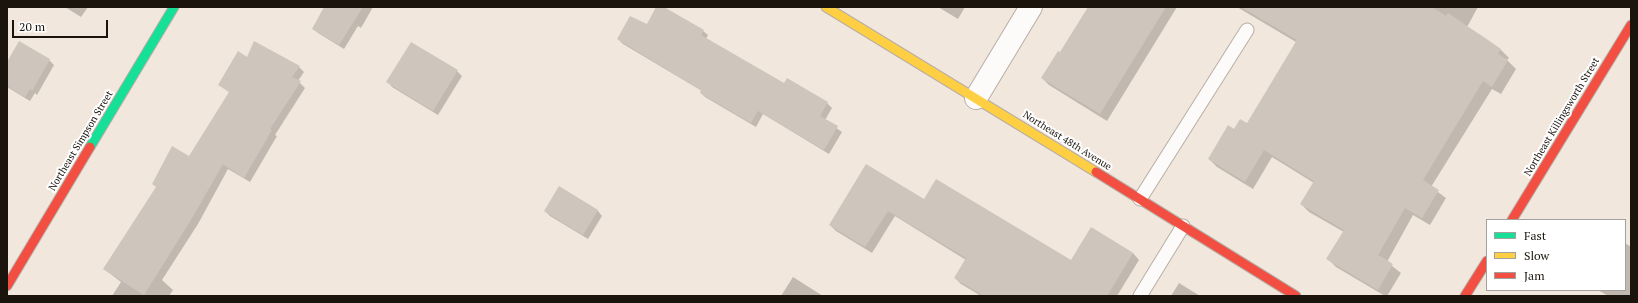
<!DOCTYPE html>
<html>
<head>
<meta charset="utf-8">
<style>
	body { margin:0 }
	#map { position:relative; width:1638px; height:303px; overflow:hidden; background:#f2e7dd; font-family:"PT Serif",serif }
	canvas { display:block }
	.frame { position:absolute; inset:0; border:8px solid #1a140d; pointer-events:none }
	.legend { position:absolute; left:1486px; top:219px; width:140px; height:72px; box-sizing:border-box; background:#fff; border:1px solid #a3a19e; margin:0; padding:5px 7px; list-style:none; font-size:12px; color:#1a140d }
	.legend li { display:flex; align-items:center; gap:8px; height:20px }
	.legend b { width:20px; border:1px solid #a3a19e }
	.scale { position:absolute; left:12px; top:20px; width:96px; height:18px; box-sizing:border-box; border:2px solid #1a140d; border-top:0; padding-left:5px; font-size:12px; line-height:14px; white-space:nowrap; color:#1a140d; -webkit-text-stroke:3px #fff; paint-order:stroke }
</style>
</head>
<body>
<div id="map">
<canvas width="1638" height="303"></canvas>
<div class="frame"></div>
<ul class="legend">
<li><b style="height:5px;background:#16e098"></b>Fast</li>
<li><b style="height:5px;background:#ffcf43"></b>Slow</li>
<li><b style="height:5px;background:#f24e42"></b>Jam</li>
</ul>
<div class="scale">20 m</div>
</div>
<script>
const g = document.querySelector('canvas').getContext('2d');
g.lineJoin = 'round';
function paint(path, color) { g.fillStyle = color; g.fill(path, 'evenodd'); }
const toPath = rows => new Path2D(rows.map(r => 'M' + r).join(''));
function trace(path, color, width, dash) { g.strokeStyle = color; g.lineWidth = width; g.lineCap = dash ? 'butt' : 'round'; g.setLineDash(dash || []); g.stroke(path); }
function label(font, color, halo, rows, align = 'center') {
  g.font = font + ' "PT Serif",serif'; g.lineWidth = 4; g.setLineDash([]); g.textBaseline = 'middle'; g.strokeStyle = halo; g.fillStyle = color; for (const [text, x, y, turn = 0] of rows) {
    g.save(); g.translate(x, y); g.rotate((+turn || 0) * Math.PI / 180); g.textAlign = isNaN(turn) ? turn : align; if (halo) g.strokeText(text, 0, 0); g.fillText(text, 0, 0); g.restore();
  }
}
const shadow = toPath([
	[65,7,88,7,81,17],
	[326,7,373,7,361,28,358,26,344,49,318,33,313,29],
	[657,7,662,7,703,31,708,35,706,39,785,84,788,79,827,103,832,108,825,120,842,132,829,154,763,114,756,127,705,97,701,93,702,91,623,44,618,39,648,25],
	[938,7,965,7,958,19],
	[1089,7,1177,7,1107,121,1049,85,1042,78,1060,53],
	[1237,7,1478,7,1467,27,1485,38,1501,50,1509,58,1507,60,1516,69,1501,94,1492,89,1431,187,1446,198,1430,225,1413,215,1387,262,1401,273,1387,296,1385,296,1336,267,1328,259,1344,232,1309,212,1301,204,1314,183,1272,157,1253,189,1217,167,1209,159,1247,125,1296,42],
	[247,59,299,67,304,72,298,81,305,88,275,135,277,136,250,182,228,169,198,224,162,280,173,290,169,296,112,296,121,282,104,269,189,158,230,93,219,84],
	[49,60,54,65,37,95,35,93,30,101,7,87,7,64],
	[457,71,462,76,438,115,392,87,388,82],
	[559,188,598,211,602,216,588,239,550,216,545,211],
	[924,200,1071,261,1092,228,1133,253,1139,260,1117,296,981,296,961,284,955,278,966,260,895,216,872,253,836,231,830,225],
	[1625,243,1631,247,1631,296,1608,296,1598,290,1625,290],
	[793,277,823,296,781,296],
	[1179,283,1200,296,1171,296]
]);
const building = toPath([
	[324,7,363,7,339,45,312,29],
	[656,7,664,7,704,30,701,35,784,83,787,78,828,102,820,116,838,126,824,150,758,111,751,123,700,93,701,90,617,39,630,16,647,24],
	[1088,7,1166,7,1100,114,1041,78,1058,51,1060,52],
	[1241,7,1432,7,1446,16,1448,13,1501,49,1498,54,1508,60,1492,87,1483,81,1423,180,1439,190,1422,218,1405,208,1378,255,1393,264,1378,290,1326,259,1344,230,1300,204,1314,181,1264,150,1245,182,1208,159,1228,125,1234,129,1240,119,1247,123,1297,40],
	[19,41,50,59,32,91,30,89,25,97,7,86,7,62],
	[254,41,300,66,292,77,301,81,270,129,272,130,244,178,223,164,192,218,144,295,103,269,156,187,152,184,172,146,189,156,229,92,218,85,238,51,247,57],
	[411,42,458,70,433,111,386,82],
	[866,164,924,199,936,179,1071,260,1091,227,1133,253,1107,296,984,296,954,278,966,258,888,211,865,247,829,225],
	[559,186,598,210,583,235,544,211]
]);
const lane = toPath([
	[1140,199,1247,30],
	[1140,296,1183,226]
]);
const street = toPath([
	[976,98,1031,7]
]);
const fast = toPath([
	[90,147,174,7]
]);
const slow = toPath([
	[826,7,1096,172]
]);
const jam = toPath([
	[1096,172,1296,296],
	[1512,220,1631,25],
	[7,286,90,147],
	[1465,296,1487,261]
]);
const streetNames = [
	["Northeast Killingsworth Street",1562,117,-59],
	["Northeast Simpson Street",81,141,-59],
	["Northeast 48th Avenue",1067,141,32]
];
paint(shadow, '#0003');
paint(building, '#cec5bd');
trace(lane, '#b6aea6', 15);
trace(street, '#b6aea6', 24);
trace(fast, '#b6aea6', 11);
trace(slow, '#b6aea6', 11);
trace(jam, '#b6aea6', 11);
trace(lane, '#fdfbfa', 13);
trace(street, '#fdfbfa', 22);
trace(fast, '#16e098', 9);
trace(slow, '#ffcf43', 9);
trace(jam, '#f24e42', 9);
label('10px', '#1a140d', '#fff', streetNames);
</script>
</body>
</html>
